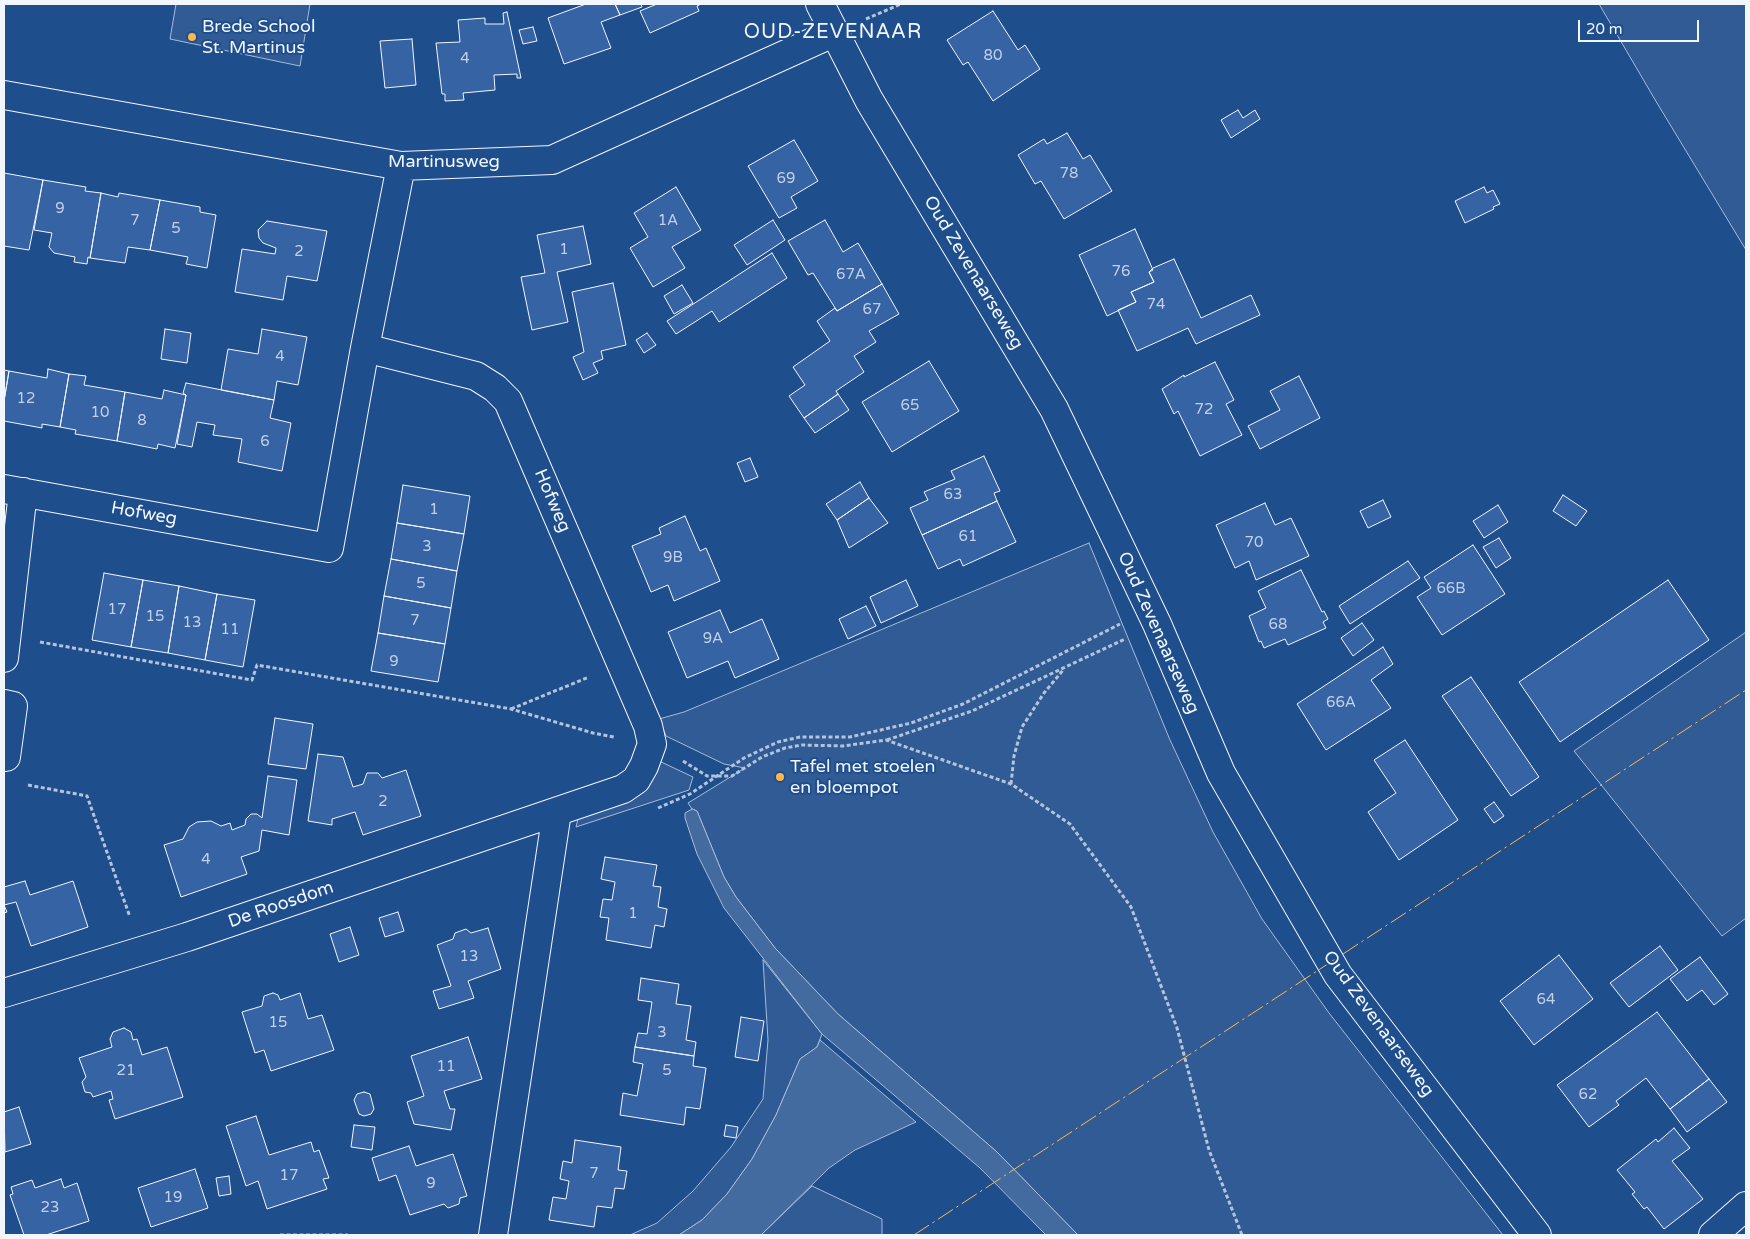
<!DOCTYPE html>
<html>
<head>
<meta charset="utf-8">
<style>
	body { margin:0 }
	#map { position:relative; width:1750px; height:1239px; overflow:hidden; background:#1f4e8c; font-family:"Varela Round",sans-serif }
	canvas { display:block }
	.frame { position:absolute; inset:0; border:5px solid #f2f6ff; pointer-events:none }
	.scale { position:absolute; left:1578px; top:20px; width:121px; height:22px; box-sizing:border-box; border:2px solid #f2f6ff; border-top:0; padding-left:6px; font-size:15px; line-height:18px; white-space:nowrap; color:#f2f6ff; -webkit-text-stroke:4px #1f4e8c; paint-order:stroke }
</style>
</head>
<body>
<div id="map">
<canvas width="1750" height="1239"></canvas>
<div class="frame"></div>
<div class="scale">20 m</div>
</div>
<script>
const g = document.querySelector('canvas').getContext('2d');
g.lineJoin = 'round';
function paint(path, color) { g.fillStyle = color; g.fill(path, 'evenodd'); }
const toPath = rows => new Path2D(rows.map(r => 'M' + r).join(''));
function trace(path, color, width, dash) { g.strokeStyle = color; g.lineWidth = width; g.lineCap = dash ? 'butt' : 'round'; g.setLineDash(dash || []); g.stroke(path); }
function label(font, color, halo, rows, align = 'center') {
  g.font = font + ' "Varela Round",sans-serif'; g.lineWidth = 4; g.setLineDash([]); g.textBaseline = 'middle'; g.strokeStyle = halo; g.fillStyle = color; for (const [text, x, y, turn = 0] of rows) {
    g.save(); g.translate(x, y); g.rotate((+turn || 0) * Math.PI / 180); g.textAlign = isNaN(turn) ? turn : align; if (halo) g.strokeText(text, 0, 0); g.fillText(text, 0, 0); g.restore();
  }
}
const built = toPath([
	[176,4,310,4,300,66,170,39,176,4],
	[1599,4,1746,4,1746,250,1657,103,1599,4],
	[1089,543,1170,740,1213,832,1262,919,1329,1013,1503,1235,1078,1235,997,1152,838,1014,775,948,736,897,724,877,697,811,692,809,688,803,745,768,724,764,666,736,659,719,684,712,1089,543],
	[1746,632,1746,918,1722,936,1574,751,1746,632],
	[657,760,693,777,689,790,576,827,578,819,629,798,657,760],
	[763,960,822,1034,817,1047,800,1059,776,1115,752,1159,727,1194,702,1220,679,1235,630,1235,657,1223,693,1191,731,1147,763,1099,768,1040,763,960],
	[812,1186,882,1219,882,1235,761,1235,812,1186]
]);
const water = toPath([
	[692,809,697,811,724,877,736,897,775,948,838,1014,997,1152,1078,1235,1046,1235,980,1168,822,1034,724,908,697,854,685,818,685,813,692,809],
	[820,1040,916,1122,855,1150,829,1168,761,1235,679,1235,702,1220,727,1194,752,1159,776,1115,800,1059,817,1047,820,1040]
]);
const building = toPath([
	[586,4,615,4,620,15,601,22,611,48,564,64,548,18,586,4],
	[615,4,641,4,642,7,620,15,615,4],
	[657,4,701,4,697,6,699,11,650,33,640,11,657,4],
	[993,11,1018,50,1025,45,1040,69,993,101,968,62,963,65,947,40,993,11],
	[507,12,521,78,517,78,517,74,494,75,495,90,463,93,464,100,445,101,445,94,442,94,436,43,460,42,458,20,485,18,485,24,504,24,503,13,507,12],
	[533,27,537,41,523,44,519,30,533,27],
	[412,39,416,85,385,88,380,41,412,39],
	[1238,110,1243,118,1255,110,1260,119,1231,138,1221,120,1238,110],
	[1067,133,1083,159,1090,155,1112,191,1064,219,1041,181,1035,184,1018,155,1044,139,1047,144,1067,133],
	[794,140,818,181,791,197,797,208,779,218,748,166,794,140],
	[4,173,43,180,29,250,4,246,4,173],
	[43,180,86,187,85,191,101,193,90,258,88,257,87,264,74,262,75,257,54,253,49,247,52,233,34,230,43,180],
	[676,187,701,230,672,247,685,268,653,287,630,248,648,237,634,213,676,187],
	[1484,187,1487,193,1493,190,1500,204,1493,207,1494,209,1465,223,1455,201,1484,187],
	[101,193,118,197,119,193,160,200,150,250,128,247,125,263,90,258,101,193],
	[160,200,200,207,200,212,216,215,207,268,186,264,188,257,150,250,160,200],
	[773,220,785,240,747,265,734,245,773,220],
	[825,220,843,252,858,243,882,284,837,311,813,273,808,275,788,241,825,220],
	[267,221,327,231,317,281,287,276,283,300,235,292,242,249,275,254,276,248,263,243,259,238,258,230,267,221],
	[583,226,591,264,557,272,568,322,532,330,521,277,545,273,537,235,583,226],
	[1135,229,1153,270,1149,272,1154,282,1131,292,1136,302,1107,316,1079,255,1135,229],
	[772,253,787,278,719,322,712,311,676,334,667,321,772,253],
	[1174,259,1201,318,1251,295,1260,315,1196,344,1188,328,1137,351,1118,310,1136,302,1131,292,1154,282,1149,272,1153,268,1174,259],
	[613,283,626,345,601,351,603,359,593,363,598,373,583,380,573,357,584,352,572,292,613,283],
	[882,284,899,314,869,331,876,342,854,356,864,372,836,391,838,394,804,418,789,396,805,385,793,367,830,341,817,321,835,308,837,311,882,284],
	[682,285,693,303,674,314,664,296,682,285],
	[165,329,191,333,187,363,161,359,165,329],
	[262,329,307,337,298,385,277,381,274,400,221,390,228,349,258,354,262,329],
	[647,333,656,345,644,353,636,340,647,333],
	[929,361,959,411,892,452,862,402,929,361],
	[1215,362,1234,400,1226,404,1242,435,1200,456,1178,411,1174,414,1162,389,1184,375,1184,377,1215,362],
	[48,369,69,374,60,427,42,424,42,428,4,421,4,401,9,371,47,378,48,369],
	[4,370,9,371,4,401,4,370],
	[69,374,86,376,84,385,125,392,117,441,75,434,76,430,60,427,69,374],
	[1299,376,1320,418,1260,449,1248,426,1280,410,1270,391,1299,376],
	[186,383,274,400,270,418,291,423,282,471,238,462,242,439,213,435,215,425,197,422,192,447,177,444,186,395,183,393,186,383],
	[164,390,186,395,175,448,158,444,157,449,117,441,125,392,162,399,164,390],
	[838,394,849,410,815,433,804,418,838,394],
	[984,456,1000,491,994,493,997,501,922,535,910,508,928,500,924,492,955,479,951,471,984,456],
	[750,458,758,477,745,482,737,463,750,458],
	[860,482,869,498,837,520,826,504,860,482],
	[403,485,470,496,464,534,397,523,403,485],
	[1563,495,1587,511,1576,526,1553,511,1563,495],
	[869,498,888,523,849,548,837,520,869,498],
	[1383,500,1391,517,1368,528,1360,511,1383,500],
	[997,501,1016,542,963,566,960,559,938,569,922,535,997,501],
	[1265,503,1275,525,1291,518,1309,556,1256,580,1249,561,1235,568,1216,525,1265,503],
	[1498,505,1508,522,1484,538,1473,521,1498,505],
	[685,516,700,551,706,548,720,581,674,601,668,585,651,592,632,546,661,534,659,528,685,516],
	[397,523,464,534,457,571,391,559,397,523],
	[1499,538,1511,558,1496,568,1483,547,1499,538],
	[1473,545,1505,594,1442,635,1417,597,1431,588,1424,577,1473,545],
	[391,559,457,571,451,608,384,596,391,559],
	[1408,561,1420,578,1350,624,1339,606,1408,561],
	[1301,570,1322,612,1324,611,1328,619,1323,622,1326,628,1288,645,1285,639,1264,648,1261,641,1259,642,1249,616,1266,608,1258,591,1301,570],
	[104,573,143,580,131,647,92,640,104,573],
	[143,580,179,586,168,653,131,647,143,580],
	[906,580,918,606,881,623,870,597,906,580],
	[1668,580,1709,640,1560,742,1519,682,1668,580],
	[179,586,217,594,205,660,168,653,179,586],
	[217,594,255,600,243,667,205,660,217,594],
	[384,596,451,608,445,644,378,633,384,596],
	[866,606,876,626,848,639,839,619,866,606],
	[720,610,730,633,762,619,779,659,735,678,728,661,687,678,668,632,720,610],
	[1362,623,1374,640,1353,656,1341,638,1362,623],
	[378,633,445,644,438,682,371,671,378,633],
	[1383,647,1393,664,1371,680,1391,708,1326,750,1297,704,1383,647],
	[1471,677,1539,777,1511,796,1442,696,1471,677],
	[275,718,313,724,306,769,268,764,275,718],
	[1405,740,1458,820,1399,860,1368,812,1396,793,1374,760,1405,740],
	[318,754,343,757,353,787,363,784,367,773,378,773,382,778,406,770,421,816,363,835,355,812,332,819,332,825,308,821,318,754],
	[268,776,297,780,289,835,262,830,259,851,241,857,247,874,181,897,164,845,183,839,189,827,197,822,211,821,221,826,230,823,232,830,245,825,246,819,251,814,257,814,262,818,268,776],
	[1494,802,1504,816,1494,823,1484,809,1494,802],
	[605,857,657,865,653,886,661,887,658,907,667,909,664,927,655,925,651,948,606,940,609,918,600,917,603,899,612,900,615,882,601,879,605,857],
	[25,881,30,895,73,881,88,927,31,946,16,902,4,905,7,912,4,913,4,887,25,881],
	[398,912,404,931,385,937,379,918,398,912],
	[350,927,359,955,339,962,330,934,350,927],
	[488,928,501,969,468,981,474,998,439,1009,433,991,451,986,437,945,453,939,455,933,466,929,471,933,488,928],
	[1660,946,1678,970,1629,1007,1610,983,1660,946],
	[1559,955,1593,999,1534,1045,1500,1001,1559,955],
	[1700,957,1728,994,1714,1005,1702,990,1687,1001,1670,979,1700,957],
	[641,978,679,984,676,1004,691,1006,686,1040,696,1042,694,1056,635,1047,638,1033,647,1034,652,1002,638,1000,641,978],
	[273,993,278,995,280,1000,300,993,308,1019,322,1015,334,1050,271,1071,264,1050,255,1053,242,1012,262,1006,264,996,273,993],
	[1657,1012,1709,1079,1670,1109,1646,1078,1616,1101,1619,1105,1589,1127,1557,1085,1657,1012],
	[741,1017,764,1021,758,1061,735,1057,741,1017],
	[124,1028,131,1032,133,1040,137,1039,142,1055,167,1047,183,1097,115,1119,109,1100,113,1099,111,1091,93,1097,91,1093,85,1092,82,1082,86,1077,79,1058,112,1047,110,1039,113,1032,124,1028],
	[468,1037,482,1079,444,1091,450,1109,455,1109,451,1130,414,1124,407,1102,424,1096,411,1056,468,1037],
	[635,1047,694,1056,693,1066,706,1068,700,1109,686,1107,684,1125,620,1115,623,1093,637,1096,643,1064,633,1062,635,1047],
	[1709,1079,1727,1102,1687,1132,1670,1109,1709,1079],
	[364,1092,370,1094,374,1109,371,1114,364,1116,359,1114,354,1100,357,1094,364,1092],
	[19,1107,31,1144,5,1152,4,1112,19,1107],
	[256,1116,269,1155,311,1142,314,1152,319,1150,329,1178,323,1179,327,1189,267,1209,258,1181,246,1186,226,1126,256,1116],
	[354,1125,375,1127,372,1150,351,1147,354,1125],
	[726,1125,738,1127,736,1138,724,1136,726,1125],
	[1674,1128,1690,1148,1672,1161,1703,1199,1664,1229,1647,1207,1644,1209,1632,1194,1635,1192,1617,1170,1656,1139,1658,1142,1674,1128],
	[575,1140,621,1147,618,1170,627,1171,624,1189,615,1188,612,1208,597,1206,594,1227,549,1220,553,1197,566,1199,569,1181,560,1179,563,1161,572,1163,575,1140],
	[409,1146,416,1166,453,1154,467,1196,460,1198,459,1204,448,1208,444,1204,410,1215,396,1175,379,1181,372,1158,409,1146],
	[195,1169,208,1208,151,1227,138,1188,195,1169],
	[229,1176,231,1194,219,1196,216,1178,229,1176],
	[61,1179,64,1188,77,1183,89,1221,46,1235,24,1235,10,1195,13,1194,11,1187,32,1180,35,1188,61,1179]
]);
const path = toPath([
	[866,19,901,4],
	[40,642,252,680,257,665,511,709,593,733,614,737],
	[511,709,589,677],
	[887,740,972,711,1125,639],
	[683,761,707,776,732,776,762,757,785,748,802,745,843,746,886,740,1011,784,1070,824,1131,907,1177,1028,1209,1150,1242,1235],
	[1011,784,1014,756,1022,727,1044,693,1064,669],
	[28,785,87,796,130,917],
	[658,808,690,794,744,758,778,742,800,737,850,737,911,723,963,704,1120,624],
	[280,1235,348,1235]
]);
const minor = toPath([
	[820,4,869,100,1054,409,1157,624,1221,773,1338,975,1537,1235],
	[4,95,401,166,552,160,833,33],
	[4,489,329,548,365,348],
	[4,658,23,492],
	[4,704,13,706,6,757],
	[4,993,187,937,623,789,636,780,644,766,652,744,648,726,508,401,495,388,476,376,365,348,401,166],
	[493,1235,557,812],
	[1713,1235,1746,1206]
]);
const power = toPath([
	[914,1235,1746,690]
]);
const markers = [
	[192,37,5,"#ffb74d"],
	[780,777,5,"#ffb74d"]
];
const numberNames = [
	["80",993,56],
	["4",465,59],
	["78",1069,174],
	["69",786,179],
	["9",60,209],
	["7",135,221],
	["1A",668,221],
	["5",176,229],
	["1",564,250],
	["2",299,252],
	["76",1121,272],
	["67A",851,275],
	["74",1156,305],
	["67",872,310],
	["4",280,357],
	["12",26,399],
	["65",910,406],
	["72",1204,410],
	["10",100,413],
	["8",142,421],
	["6",265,442],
	["63",953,495],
	["1",434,510],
	["61",968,537],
	["70",1254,543],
	["3",427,547],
	["9B",673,558],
	["5",421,584],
	["66B",1451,589],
	["17",117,610],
	["15",155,617],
	["7",415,621],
	["13",192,623],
	["68",1278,625],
	["11",230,630],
	["9A",713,639],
	["9",394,662],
	["66A",1341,703],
	["2",383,802],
	["4",206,860],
	["1",633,914],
	["13",469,957],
	["64",1546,1000],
	["15",278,1023],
	["3",662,1033],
	["11",446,1067],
	["21",126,1071],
	["5",667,1071],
	["62",1588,1095],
	["7",594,1174],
	["17",289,1176],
	["9",431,1184],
	["19",173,1198],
	["23",50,1208]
];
const poiNames = [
	["Brede School",202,27],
	["St. Martinus",202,48],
	["Tafel met stoelen",790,767],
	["en bloempot",790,788]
];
const streetNames = [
	["Martinusweg",444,162],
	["Oud Zevenaarseweg",973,273,59],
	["Hofweg",552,501,67],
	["Hofweg",144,514,10],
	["Oud Zevenaarseweg",1158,633,66],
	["De Roosdom",281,905,-19],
	["Oud Zevenaarseweg",1378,1024,54]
];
const quarterNames = [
	["OUD-ZEVENAAR",833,33]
];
paint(built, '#305b95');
trace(built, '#a8bbd7', 1);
paint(water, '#446ba0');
trace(water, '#a8bbd7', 1);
paint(building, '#3563a3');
trace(building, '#f2f6ff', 1);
trace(minor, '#f2f6ff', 30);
trace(path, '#b3c4dc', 3, [4, 2.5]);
trace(minor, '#1f4e8c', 28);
trace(power, '#ffb74d', 1, [18, 4, 2.5, 4]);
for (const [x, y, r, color] of markers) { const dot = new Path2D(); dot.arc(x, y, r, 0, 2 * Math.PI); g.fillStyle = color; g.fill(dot); trace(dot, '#1f4e8c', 2); }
label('15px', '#c3d1e8', null, numberNames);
label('18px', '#f2f6ff', '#1f4e8c', poiNames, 'left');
label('18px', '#f2f6ff', '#1f4e8c', streetNames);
g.letterSpacing = '1px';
label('20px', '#f2f6ff', '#1f4e8c', quarterNames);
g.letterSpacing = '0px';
</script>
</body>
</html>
